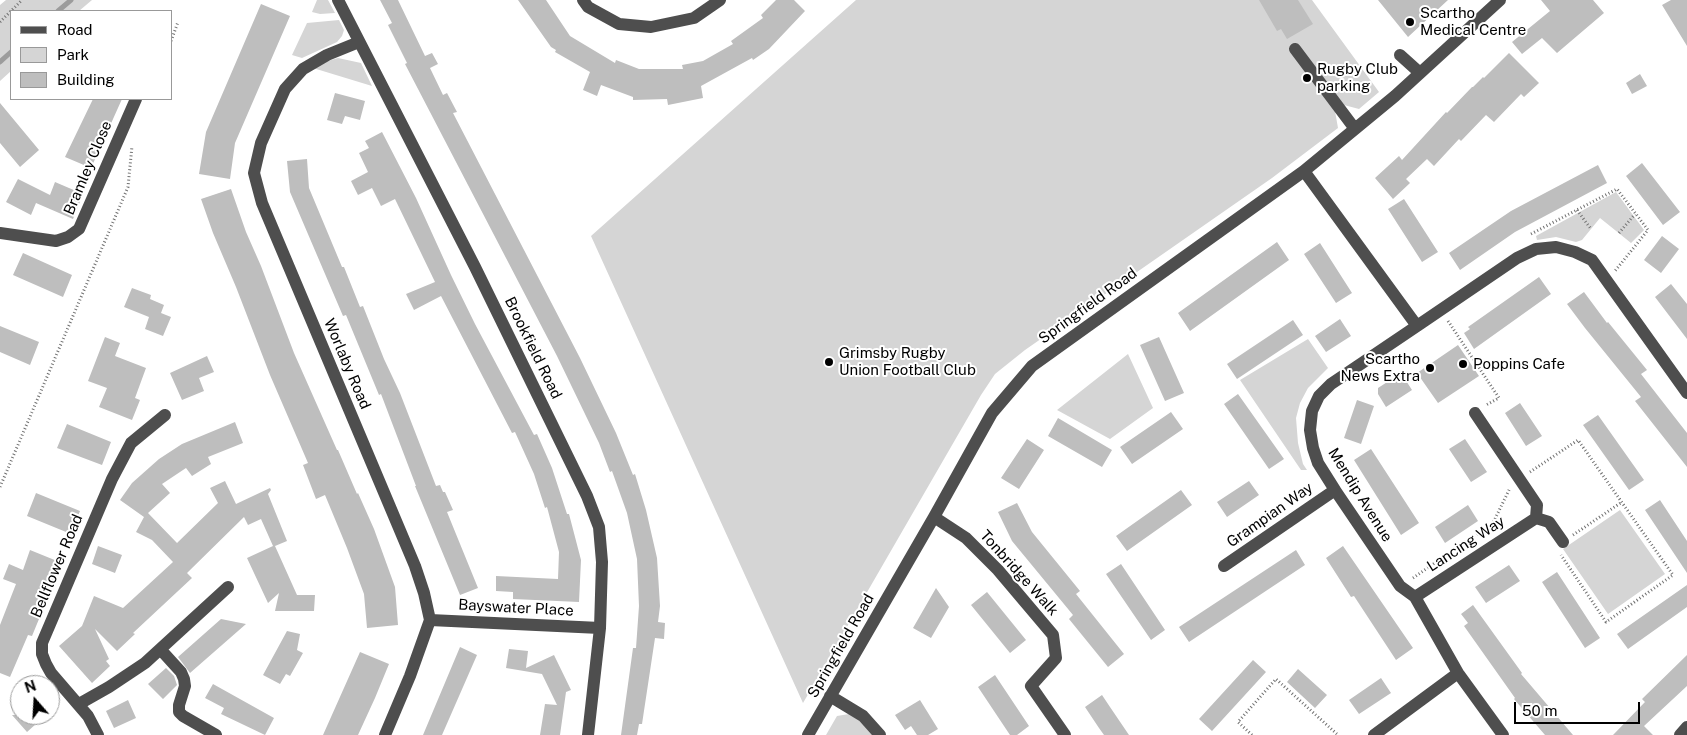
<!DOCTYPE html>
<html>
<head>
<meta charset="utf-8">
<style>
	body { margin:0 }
	#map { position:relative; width:1687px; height:735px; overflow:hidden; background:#fff; font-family:"Public Sans",sans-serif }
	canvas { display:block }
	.legend { position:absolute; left:10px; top:10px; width:162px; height:90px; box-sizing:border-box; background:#fff; border:1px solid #999; margin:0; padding:6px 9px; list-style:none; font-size:15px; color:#000 }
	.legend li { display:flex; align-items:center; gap:10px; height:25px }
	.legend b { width:25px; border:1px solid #999 }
	.north { position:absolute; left:10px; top:675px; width:50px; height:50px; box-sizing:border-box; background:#fff; border:1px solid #999; border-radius:50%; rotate:341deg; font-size:14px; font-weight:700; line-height:20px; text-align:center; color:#000 }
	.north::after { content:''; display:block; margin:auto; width:18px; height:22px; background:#000; clip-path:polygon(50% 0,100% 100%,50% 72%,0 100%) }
	.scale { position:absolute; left:1514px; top:702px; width:126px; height:22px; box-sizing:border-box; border:2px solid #000; border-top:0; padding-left:6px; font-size:15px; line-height:18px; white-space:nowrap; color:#000; -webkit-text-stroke:4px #fff; paint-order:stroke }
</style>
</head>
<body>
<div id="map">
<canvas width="1687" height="735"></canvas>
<ul class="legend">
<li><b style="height:6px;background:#4e4e4e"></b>Road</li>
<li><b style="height:14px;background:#d5d5d5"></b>Park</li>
<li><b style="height:14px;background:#bebebe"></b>Building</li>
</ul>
<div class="north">N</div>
<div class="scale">50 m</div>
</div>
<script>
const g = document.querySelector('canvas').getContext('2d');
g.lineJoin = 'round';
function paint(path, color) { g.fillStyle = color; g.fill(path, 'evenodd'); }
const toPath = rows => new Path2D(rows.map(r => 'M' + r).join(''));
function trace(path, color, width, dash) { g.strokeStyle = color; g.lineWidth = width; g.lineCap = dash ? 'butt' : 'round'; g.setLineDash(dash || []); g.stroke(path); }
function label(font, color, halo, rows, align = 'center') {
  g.font = font + ' "Public Sans",sans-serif'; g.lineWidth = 4; g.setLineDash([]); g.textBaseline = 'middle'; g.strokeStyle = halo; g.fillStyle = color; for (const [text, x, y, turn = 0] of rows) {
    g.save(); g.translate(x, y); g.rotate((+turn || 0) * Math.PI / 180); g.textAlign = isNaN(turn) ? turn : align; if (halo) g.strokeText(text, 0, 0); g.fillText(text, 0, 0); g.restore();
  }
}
const green = toPath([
	[6,0,92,0,79,11,11,11,11,71,0,81,0,5],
	[317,0,328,0,335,13,320,14,312,12],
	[856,0,1312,0,1379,92,1359,109,1344,105,1335,111,1338,128,1272,178,1025,350,995,374,981,395,803,703,591,236],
	[339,20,344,30,342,36,337,42,302,58,292,55,307,23],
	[338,58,361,63,372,86,313,68,324,62],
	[1616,192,1644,230,1631,243,1600,218,1582,240,1576,242,1556,237,1537,240,1536,236],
	[1308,339,1328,368,1308,388,1300,403,1296,418,1298,443,1303,464,1307,470,1301,470,1240,380],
	[1128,354,1153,408,1110,439,1057,410],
	[1620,510,1665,574,1608,614,1563,549],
	[849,714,857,718,873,735,826,735,837,716]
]);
const stream = toPath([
	[58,11,71,0],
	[0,62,11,52]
]);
const building = toPath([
	[380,0,398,0,425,56,432,53,438,64,430,68,443,95,447,93,457,112,453,113,580,358,616,433,633,475,635,474,646,510,657,558,660,606,658,622,665,623,664,639,655,638,642,724,639,724,637,735,621,735,633,648,636,648,639,606,637,559,627,513,612,471,610,472,599,443,557,356,405,64,407,63,388,25,392,23],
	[518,0,546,0,570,36,615,63,616,60,639,69,683,69,682,65,703,61,733,44,731,41,763,18,761,15,776,0,794,0,805,11,769,49,753,60,752,58,701,86,703,98,668,105,667,99,633,100,633,97,601,85,597,96,583,90,590,72,555,52,556,50,551,47],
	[1259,0,1298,0,1313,24,1287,39,1281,29,1277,31],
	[1378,0,1448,0,1408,37],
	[1541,0,1593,0,1604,13,1557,53,1542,38,1522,54,1512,42,1550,11],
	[1671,0,1687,0,1687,46,1662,5],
	[261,4,290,16,235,143,230,179,199,174,206,132],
	[1509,53,1539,83,1524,97,1521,94,1494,122,1486,115,1461,141,1459,139,1434,166,1427,159,1406,179,1410,183,1393,199,1375,178,1399,156,1402,160,1446,112,1447,113,1472,87,1473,87,1483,77,1484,78],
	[1640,74,1647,86,1632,94,1626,83],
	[335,93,365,101,360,120,345,116,342,124,327,120],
	[93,99,122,99,91,168,65,157],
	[0,103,39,150,20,167,0,143],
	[382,132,416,198,451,275,475,324,534,435,537,434,552,468,567,514,569,514,581,560,579,602,513,599,513,592,496,591,496,576,558,579,559,552,547,507,545,508,534,474,515,432,512,433,441,296,414,310,406,294,435,282,395,199,381,206,372,188,358,195,351,181,368,172,359,153,369,148,365,141],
	[307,159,309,188,342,267,344,267,360,307,363,306,384,359,400,393,436,486,440,485,443,492,445,492,453,510,447,512,478,588,460,595,415,486,416,486,381,394,379,395,346,315,343,316,290,192,287,161],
	[1642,163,1680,212,1663,225,1626,176],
	[1598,165,1607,183,1515,232,1460,270,1449,253,1511,211],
	[18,179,50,195,55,182,83,194,73,219,36,203,31,215,6,202],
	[231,189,246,232,261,266,294,353,337,450,338,450,357,494,358,493,374,529,395,587,398,625,367,628,364,594,347,548,325,495,316,499,303,465,308,463,270,375,236,287,213,233,201,199],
	[1404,199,1438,252,1422,262,1388,209],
	[1662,236,1679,249,1661,273,1644,260],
	[1277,242,1289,260,1190,331,1178,313],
	[1320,243,1352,293,1336,303,1304,254],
	[23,253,72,275,63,297,13,275],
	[1539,277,1551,294,1474,349,1464,333,1470,329,1468,327],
	[1671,284,1687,304,1687,339,1655,297],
	[132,288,151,295,150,299,164,305,161,313,171,317,163,336,145,329,149,317,124,307],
	[1584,292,1607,323,1608,322,1647,370,1641,374,1687,433,1687,467,1635,401,1641,397,1585,328,1567,304],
	[1340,319,1351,336,1326,352,1315,336],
	[1293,320,1303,335,1237,379,1227,364],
	[0,326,39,342,30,365,0,352],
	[105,337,120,343,115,356,146,368,135,398,140,400,132,420,99,407,107,388,88,381],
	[1159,337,1184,393,1165,401,1140,345],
	[1458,345,1479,376,1438,403,1417,373],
	[207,356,214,372,199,378,204,391,182,400,170,373],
	[1401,373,1412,390,1386,407,1378,394,1378,388],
	[1238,394,1284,459,1269,469,1224,404],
	[1357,400,1374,406,1361,444,1344,438],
	[1520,403,1542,436,1526,446,1505,413],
	[1171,412,1183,429,1132,464,1120,447],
	[1598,415,1644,480,1629,490,1583,425],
	[1058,418,1112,450,1102,467,1048,436],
	[235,422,243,443,208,457,211,464,192,476,186,468,162,484,170,493,148,513,177,543,218,503,210,488,225,481,236,504,270,488,271,490,268,494,287,541,275,546,297,595,315,595,314,611,275,611,279,593,268,603,247,558,273,546,261,519,248,525,244,517,187,573,192,578,133,633,135,634,117,651,95,629,109,659,106,661,110,666,92,683,59,646,82,626,94,596,123,608,173,562,152,540,136,532,144,517,120,500,132,483,159,459,182,444],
	[67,424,111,442,102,465,57,448],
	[1027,439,1044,450,1019,489,1001,478],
	[1465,439,1487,472,1471,482,1449,449],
	[1371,449,1419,523,1401,535,1354,460],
	[1249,481,1259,495,1227,517,1217,502],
	[1181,490,1192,505,1127,551,1116,536],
	[36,493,80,511,71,534,27,516],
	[1660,500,1687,541,1687,573,1645,510],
	[1017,503,1032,532,1080,591,1076,594,1124,654,1108,667,1069,619,1073,615,1012,541,998,512],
	[1468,505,1478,521,1445,543,1435,527],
	[98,546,122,555,115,573,92,564],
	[1343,546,1413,648,1396,660,1354,596,1351,597,1326,558],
	[30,550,62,563,32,636,28,635,10,677,0,673,0,625,16,584,3,579,9,564,23,570],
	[1296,550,1305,565,1189,642,1179,627],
	[1121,564,1165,630,1151,640,1106,574],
	[1509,565,1520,581,1486,603,1475,587],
	[1557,572,1600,638,1585,648,1542,582],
	[1687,585,1687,607,1628,649,1617,634],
	[936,588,949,607,931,638,913,628],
	[987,592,1026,640,1010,653,971,605],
	[1473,605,1522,673,1521,674,1573,735,1545,735,1514,699,1515,698,1464,626,1468,623,1461,614],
	[221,619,246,624,190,673,178,657],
	[287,631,300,634,297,650,303,653,290,676,286,674,280,684,263,675],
	[460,647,477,655,442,735,423,735],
	[509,649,528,651,526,668,554,655,571,690,566,692,560,735,540,735,545,704,557,705,542,674,506,668],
	[360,652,389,664,375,698,358,735,323,735],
	[1687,655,1687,686,1644,726,1653,735,1613,735,1645,702,1642,699],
	[1253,660,1266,672,1212,731,1199,719],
	[166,668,174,676,177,685,163,699,148,684],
	[1298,669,1327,695,1315,708,1287,682],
	[995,675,1029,726,1017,735,1010,735,978,687],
	[1381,678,1391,693,1359,714,1349,700],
	[213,684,274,718,265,735,221,714,224,708,205,698],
	[1102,695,1110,707,1129,735,1104,735,1099,728,1085,707],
	[128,700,136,718,114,728,106,711],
	[920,700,938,729,928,735,917,735,911,726,905,730,895,715],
	[12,715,46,715,27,732]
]);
const path = toPath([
	[0,22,22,0],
	[171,41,178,22],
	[1577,210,1591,229],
	[1619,233,1635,214],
	[1531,234,1617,189,1648,230,1615,271],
	[1448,321,1499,398,1486,405],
	[1530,472,1578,440,1673,575,1606,622,1561,555],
	[0,487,128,187,132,146],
	[1573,535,1622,502],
	[1413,578,1493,523,1510,488],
	[1252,735,1238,722,1276,679,1338,735]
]);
const minor = toPath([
	[338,0,475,267,587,496,599,527,602,562,600,628,588,735],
	[583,0,588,7,619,24,651,27,694,18,720,0],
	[359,42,327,55,303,69,285,89,261,143,254,173,262,203,415,566,424,593,430,620,410,676,385,735],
	[1295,49,1355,129],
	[1400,55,1420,73],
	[1304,171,1417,326,1331,384,1319,396,1312,411,1310,430,1313,448,1318,463,1335,490,1400,586,1415,597,1458,673,1503,735],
	[0,233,56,241,68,237,79,229,136,99],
	[1417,326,1517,258,1536,249,1556,247,1575,252,1592,260,1687,393],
	[934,517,966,538,998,570,1053,635,1056,658,1031,686,1065,735],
	[1536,518,1549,522,1563,542],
	[1224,566,1335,490],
	[1415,597,1536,518,1537,505,1475,413],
	[430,620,600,628],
	[161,650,181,672,184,679,185,686,179,705,179,712,183,716,216,735],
	[830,696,863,716,880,735],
	[79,704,109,687,145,663,228,587],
	[98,735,88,716,51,673,46,664,42,654,42,643,112,479,131,443,165,415],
	[808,735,934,517,992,413,1032,366,1304,171,1395,96,1500,0],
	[1374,735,1458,673],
	[1680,735,1687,727]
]);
const markers = [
	[1410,22,5,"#000"],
	[1307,78,5,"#000"],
	[829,362,5,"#000"],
	[1463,364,5,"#000"],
	[1430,368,5,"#000"]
];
const poiNames = [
	["Scartho",1420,13],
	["Medical Centre",1420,30],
	["Rugby Club",1317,69],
	["parking",1317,86],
	["Grimsby Rugby",839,353],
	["Union Football Club",839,370],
	["Scartho",1420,359,"right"],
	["News Extra",1420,376,"right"],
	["Poppins Cafe",1473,364]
];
const streetNames = [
	["Bramley Close",88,168,-67],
	["Springfield Road",1088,306,-36],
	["Brookfield Road",533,348,64],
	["Worlaby Road",347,364,67],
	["Mendip Avenue",1360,495,58],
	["Grampian Way",1270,515,-35],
	["Lancing Way",1466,544,-33],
	["Bellflower Road",57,566,-67],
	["Tonbridge Walk",1019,573,48],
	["Bayswater Place",516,608,3],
	["Springfield Road",841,646,-60]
];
paint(green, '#d5d5d5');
trace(stream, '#9c9c9c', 5);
paint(building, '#bebebe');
trace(path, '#707070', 3, [1, 2.5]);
trace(minor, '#4e4e4e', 12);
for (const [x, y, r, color] of markers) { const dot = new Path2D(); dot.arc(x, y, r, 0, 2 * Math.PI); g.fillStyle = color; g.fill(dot); trace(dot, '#fff', 2); }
label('15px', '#000', '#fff', poiNames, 'left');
label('15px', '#000', '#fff', streetNames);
</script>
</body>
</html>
